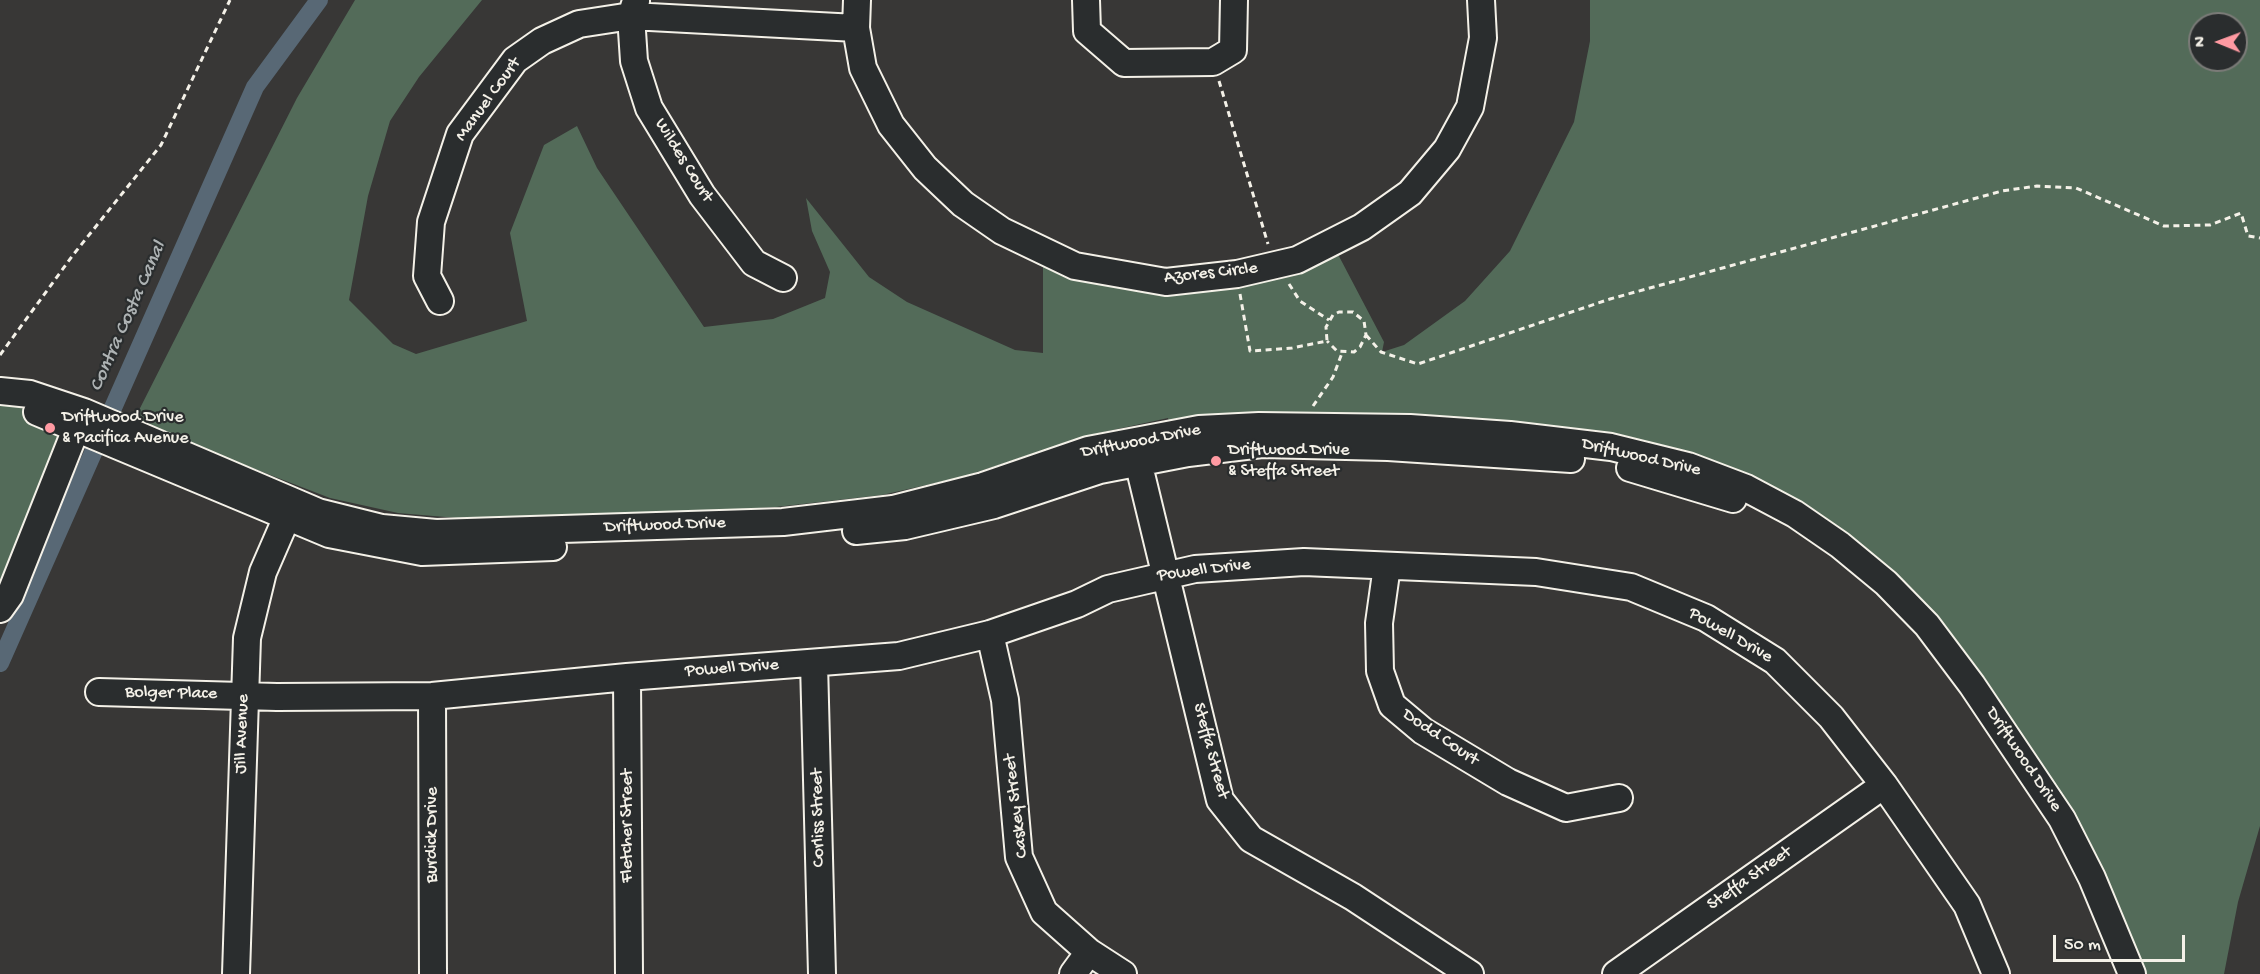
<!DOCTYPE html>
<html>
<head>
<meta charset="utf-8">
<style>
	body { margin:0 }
	#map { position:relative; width:2260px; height:974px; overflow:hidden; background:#383736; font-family:"Gochi Hand",sans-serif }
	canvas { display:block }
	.north { position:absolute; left:2188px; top:12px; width:60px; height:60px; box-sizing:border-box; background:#2a2d2e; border:2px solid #7b7b78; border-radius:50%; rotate:271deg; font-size:16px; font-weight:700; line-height:24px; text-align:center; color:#f4f1e8 }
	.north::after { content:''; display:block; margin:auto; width:21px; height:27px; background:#ff9aa2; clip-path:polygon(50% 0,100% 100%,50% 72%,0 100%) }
	.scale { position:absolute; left:2053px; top:935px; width:132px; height:27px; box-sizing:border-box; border:3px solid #f4f1e8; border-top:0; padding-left:8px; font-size:18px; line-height:21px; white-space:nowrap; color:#f4f1e8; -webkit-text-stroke:4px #2a2d2e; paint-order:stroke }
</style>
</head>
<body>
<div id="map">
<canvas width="2260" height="974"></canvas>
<div class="north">N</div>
<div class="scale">50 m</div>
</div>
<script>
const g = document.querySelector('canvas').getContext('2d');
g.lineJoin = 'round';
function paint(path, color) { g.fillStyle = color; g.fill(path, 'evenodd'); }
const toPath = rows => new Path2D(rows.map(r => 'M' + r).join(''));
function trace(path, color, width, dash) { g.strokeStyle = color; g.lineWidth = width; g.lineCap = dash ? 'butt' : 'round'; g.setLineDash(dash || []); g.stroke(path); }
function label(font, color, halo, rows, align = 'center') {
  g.font = font + ' "Gochi Hand",sans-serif'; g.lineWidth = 4.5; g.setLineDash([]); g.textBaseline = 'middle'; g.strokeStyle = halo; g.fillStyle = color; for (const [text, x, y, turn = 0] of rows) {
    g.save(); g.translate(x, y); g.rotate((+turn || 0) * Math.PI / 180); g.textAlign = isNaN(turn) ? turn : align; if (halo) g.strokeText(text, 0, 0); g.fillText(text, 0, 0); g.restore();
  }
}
const green = toPath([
	[355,0,482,0,419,77,390,121,368,196,349,300,393,344,416,354,527,321,510,233,544,145,577,126,597,168,704,327,773,319,825,298,830,272,812,231,806,198,869,277,907,302,1015,350,1043,353,1043,252,1166,282,1331,241,1384,342,1382,352,1404,345,1465,301,1510,251,1574,122,1590,41,1590,0,2260,0,2260,826,2238,902,2224,974,2141,974,2098,872,1846,538,1654,446,1169,422,1168,418,1090,435,962,477,882,495,776,507,680,513,457,518,398,513,330,498,133,422,297,98],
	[2200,24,2236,24,2236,60,2200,60],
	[0,400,76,429,0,609]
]);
const canal = toPath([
	[0,663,255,87,319,0]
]);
const path = toPath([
	[1219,81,1268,244],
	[1289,284,1300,301,1329,320],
	[1240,294,1250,351,1292,348,1327,341,1326,327,1333,315,1339,312,1353,312,1364,321,1366,335,1360,347,1354,352,1337,351,1327,341],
	[1366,335,1381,352,1418,364,1610,299,2002,191,2037,186,2076,188,2164,226,2210,225,2241,213,2248,236,2260,238],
	[0,355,73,255,161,145,230,0],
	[1313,406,1333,377,1342,353]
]);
const minor = toPath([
	[857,0,856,28,863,68,891,125,925,168,963,204,1002,231,1075,266,1166,282,1237,274,1297,260,1362,227,1410,193,1447,149,1470,107,1483,38,1481,0],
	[1086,0,1087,31,1124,63,1213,62,1233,50,1234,0],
	[636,1,631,16,634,61,649,108,702,195,754,263,783,278],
	[440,301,427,276,431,222,460,134,515,60,542,41,579,24,631,16,856,28],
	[0,391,30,394,84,412,318,512,382,528,436,533,783,522,893,509,983,486,1088,450,1199,429,1259,426,1410,428,1510,435,1611,447,1688,466,1746,488,1795,514,1840,545,1886,583,1927,625,1972,685,2062,819,2092,878,2132,974],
	[37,412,329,534,422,552,553,547],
	[1135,449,1220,800,1251,839,1353,897,1470,974],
	[1630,468,1733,499],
	[856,531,905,526,994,505,1100,470,1188,453,1262,444,1388,447,1571,459],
	[1387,566,1379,623,1380,671,1392,705,1423,731,1508,782,1566,808,1619,798],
	[0,609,10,595,76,429],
	[990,634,1005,700,1019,857,1044,912,1089,952,1123,974],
	[814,663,822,974],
	[627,677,629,974],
	[99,692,277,697,432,696,627,677,899,656,990,634,1077,604,1108,589,1195,569,1304,562,1536,572,1631,587,1706,618,1775,661,1831,717,1884,785,1967,905,1996,974],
	[432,696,433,974],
	[236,974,247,638,263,572,293,503],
	[1073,974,1089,952],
	[1616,974,1884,785]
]);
const markers = [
	[50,428,6,"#ff9aa2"],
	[1216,461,6,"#ff9aa2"]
];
const streetNames = [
	["Manuel Court",489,100,-54],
	["Wildes Court",683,161,58],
	["Azores Circle",1211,274,-6],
	["Driftwood Drive",1141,442,-11],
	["Driftwood Drive",1641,458,13],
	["Driftwood Drive",665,526,-2],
	["Powell Drive",1204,571,-7],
	["Powell Drive",1730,636,30],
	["Powell Drive",732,669,-4],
	["Bolger Place",171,694,1],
	["Jill Avenue",243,734,-88],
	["Dodd Court",1440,738,34],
	["Steffa Street",1210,751,75],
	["Driftwood Drive",2023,760,56],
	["Caskey Street",1017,806,-97],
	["Corliss Street",819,818,-91],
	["Fletcher Street",628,826,-90],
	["Burdick Drive",433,835,-90],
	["Steffa Street",1750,879,-35]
];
const poiNames = [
	["Driftwood Drive",62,418],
	["& Pacifica Avenue",62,439],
	["Driftwood Drive",1228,451],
	["& Steffa Street",1228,472]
];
const waterNames = [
	["Contra Costa Canal",129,317,-66]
];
paint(green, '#536b59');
trace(canal, '#586875', 18);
trace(minor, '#f4f1e8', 30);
trace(path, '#f4f1e8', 3, [6, 4.5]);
trace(minor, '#2a2d2e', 26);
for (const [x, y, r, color] of markers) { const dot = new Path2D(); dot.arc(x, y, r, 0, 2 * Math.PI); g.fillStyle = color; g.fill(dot); trace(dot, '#2a2d2e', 2); }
label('18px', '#f4f1e8', '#2a2d2e', streetNames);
label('18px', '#f4f1e8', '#2a2d2e', poiNames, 'left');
label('italic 20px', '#aeb3b4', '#2a2d2e', waterNames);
</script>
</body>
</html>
